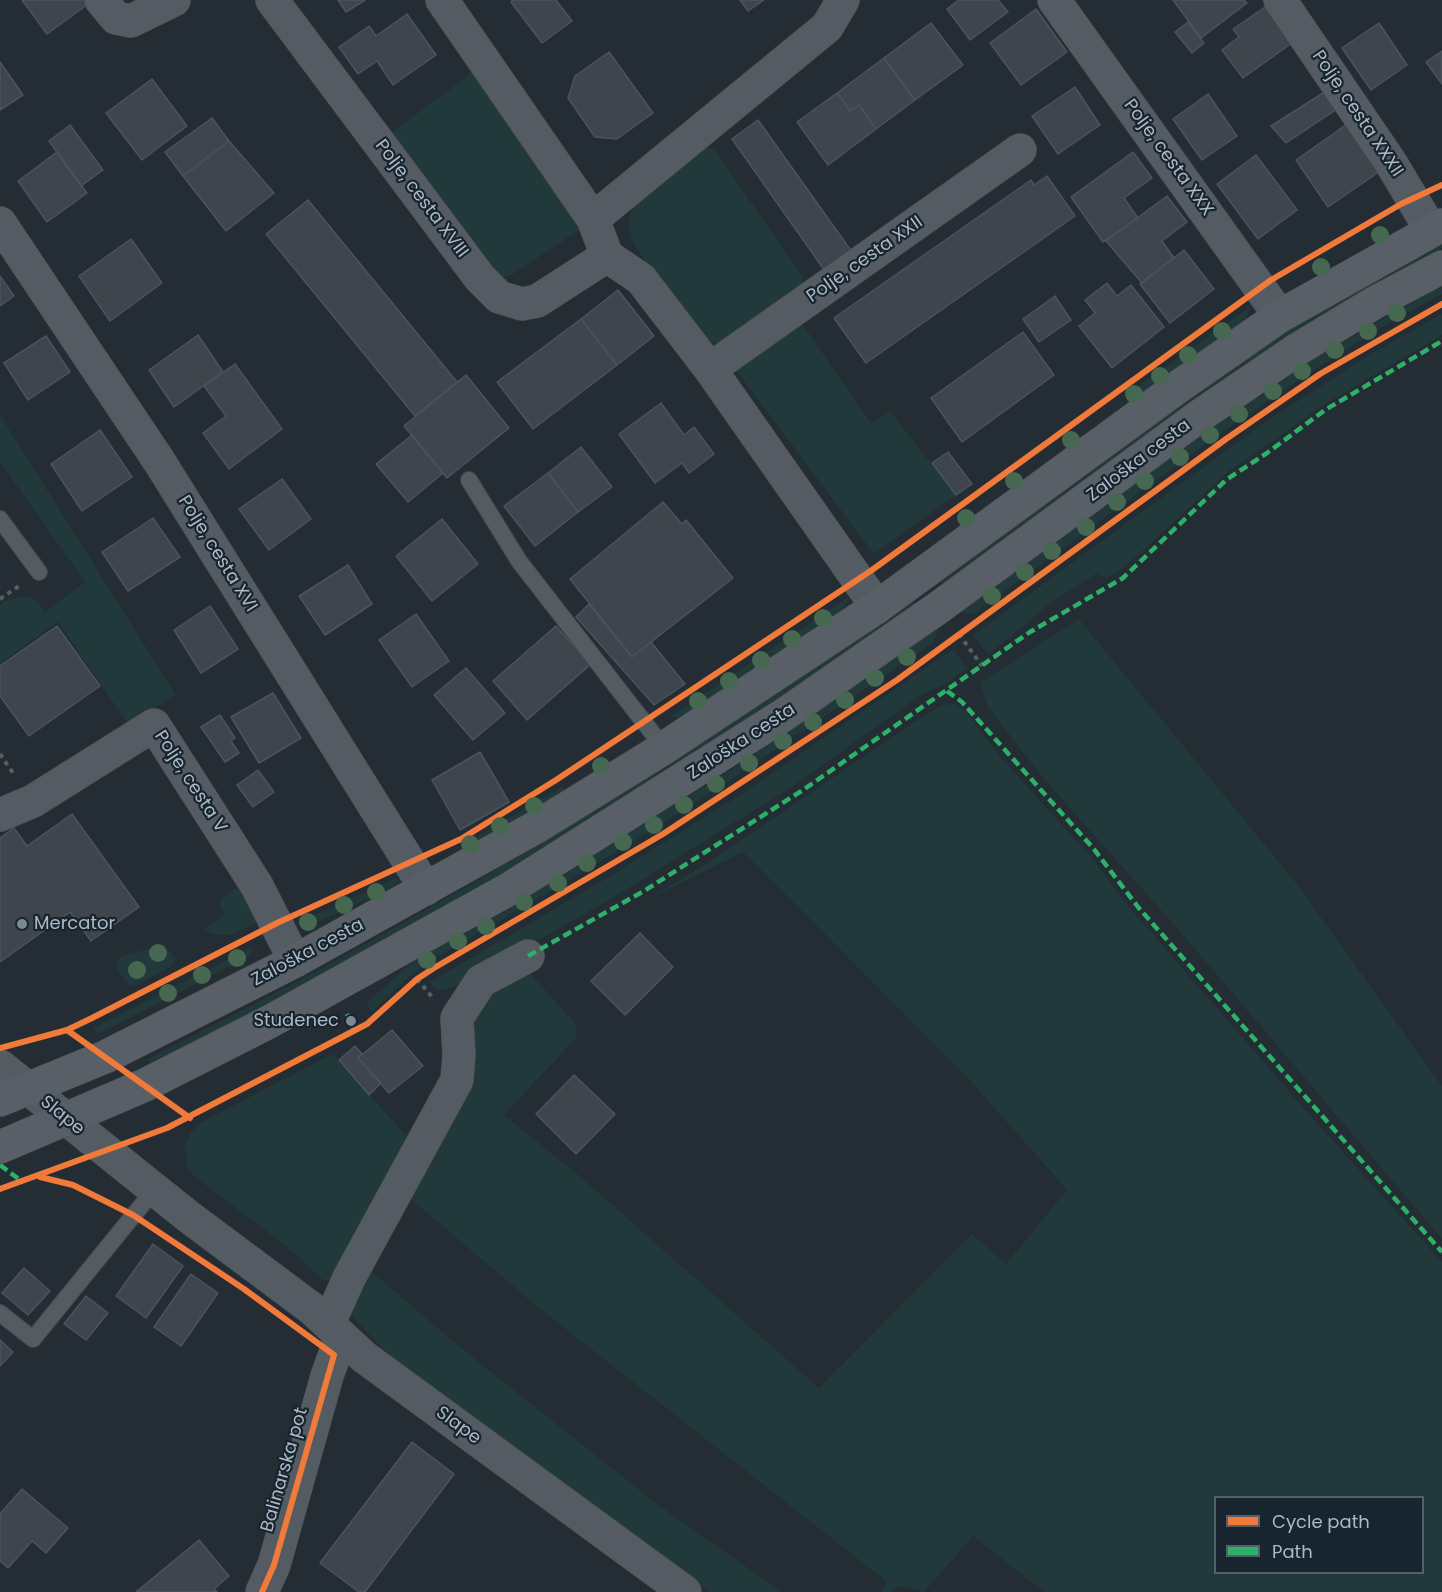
<!DOCTYPE html>
<html>
<head>
<meta charset="utf-8">
<style>
	body { margin:0 }
	#map { position:relative; width:1442px; height:1592px; overflow:hidden; background:#242c34; font-family:Poppins,sans-serif }
	canvas { display:block }
	.legend { position:absolute; left:1214px; top:1496px; width:210px; height:78px; box-sizing:border-box; background:#18242e; border:2px solid #53606b; margin:0; padding:8px 10px; list-style:none; font-size:18px; color:#acbac7 }
	.legend li { display:flex; align-items:center; gap:12px; height:30px }
	.legend b { width:30px; border:2px solid #53606b }
</style>
</head>
<body>
<div id="map">
<canvas width="1442" height="1592"></canvas>
<ul class="legend">
<li><b style="height:8px;background:#f17a3a"></b>Cycle path</li>
<li><b style="height:8px;background:#2db169"></b>Path</li>
</ul>
</div>
<script>
const g = document.querySelector('canvas').getContext('2d');
g.lineJoin = 'round';
function paint(path, color) { g.fillStyle = color; g.fill(path, 'evenodd'); }
const toPath = rows => new Path2D(rows.map(r => 'M' + r).join(''));
function trace(path, color, width, dash) { g.strokeStyle = color; g.lineWidth = width; g.lineCap = dash ? 'butt' : 'round'; g.setLineDash(dash || []); g.stroke(path); }
function label(font, color, halo, rows, align = 'center') {
  g.font = font + ' Poppins,sans-serif'; g.lineWidth = 4.5; g.setLineDash([]); g.textBaseline = 'middle'; g.strokeStyle = halo; g.fillStyle = color; for (const [text, x, y, turn = 0] of rows) {
    g.save(); g.translate(x, y); g.rotate((+turn || 0) * Math.PI / 180); g.textAlign = isNaN(turn) ? turn : align; if (halo) g.strokeText(text, 0, 0); g.fillText(text, 0, 0); g.restore();
  }
}
const green = toPath([
	[477,69,584,227,507,278,488,270,392,132],
	[702,147,714,149,803,277,804,290,723,344,713,343,699,335,664,292,633,243,628,222,635,201],
	[1442,243,1442,248,1384,280,944,586,940,581,1229,370,1304,320],
	[1442,285,1442,294,1387,324,1311,372,1215,437,974,614,959,613,1208,430,1305,364],
	[1250,307,1246,319,1132,400,1127,394],
	[1442,314,1442,335,1322,406,1227,473,1126,566,1107,578,1096,574,1052,602,989,654,973,635,1268,420,1376,351],
	[801,322,871,423,890,411,956,495,874,554,735,369],
	[0,415,176,695,128,724,58,622,0,663,0,605,8,599,27,597,37,601,45,612,85,582,0,462],
	[847,598,849,600,842,611,682,719,671,716],
	[912,600,916,606,803,684,641,788,479,888,275,1001,153,1064,146,1060,319,970,475,882,638,783],
	[1079,619,1297,884,1442,1086,1442,1239,1183,935,1039,773,988,707,980,683],
	[939,628,934,642,732,779,625,847,428,963,410,976,372,1012,366,1003,404,969,423,955,728,772],
	[953,649,967,668,947,683,921,695,792,787,614,897,477,975,446,990,437,990,430,982,602,881,743,793],
	[954,704,966,712,1003,760,1092,858,1124,901,1307,1112,1442,1262,1442,1592,1044,1592,973,1536,924,1592,900,1586,891,1592,880,1592,887,1582,534,1304,411,1199,371,1271,471,1356,657,1504,782,1592,709,1592,565,1489,383,1349,353,1317,349,1303,465,1084,475,1021,492,991,528,971,575,1023,577,1037,504,1115,582,1178,819,1388,972,1234,1006,1264,1067,1190,967,1077,743,852,643,902,698,869,915,722,942,705],
	[1216,1498,1422,1498,1422,1572,1216,1572],
	[563,786,565,790,464,851,461,846],
	[396,878,399,881,388,890,309,926,300,922],
	[241,885,263,920,230,935,212,934,204,929,225,914,220,906,222,898],
	[164,944,176,959,172,966,135,986,128,984,116,969,120,957],
	[254,946,249,956,99,1034,93,1028],
	[332,1054,413,1143,342,1271,325,1282,285,1245,195,1177,188,1169,185,1147,190,1134,198,1124]
]);
const building = toPath([
	[22,0,85,0,88,4,47,34,22,0],
	[338,0,365,0,346,12,338,0],
	[513,0,556,0,572,21,542,43,511,2,513,0],
	[740,0,764,0,748,11,740,0],
	[959,0,998,0,1008,12,970,40,947,9,959,0],
	[1173,0,1244,0,1247,3,1201,38,1173,0],
	[1271,3,1296,40,1243,78,1222,50,1239,37,1233,29,1271,3],
	[1036,9,1067,52,1021,85,990,43,1036,9],
	[407,14,436,55,393,85,377,61,358,74,339,47,369,26,376,36,407,14],
	[1188,22,1204,43,1192,53,1175,32,1188,22],
	[931,23,963,65,915,100,884,58,931,23],
	[1379,23,1407,65,1371,90,1342,48,1379,23],
	[1442,51,1442,84,1426,62,1442,51],
	[609,52,653,113,617,139,595,137,568,98,575,76,609,52],
	[884,58,915,100,876,129,859,105,850,111,837,93,884,58],
	[0,62,23,95,0,110,0,62],
	[152,79,187,126,142,160,106,113,152,79],
	[1075,87,1100,125,1058,154,1032,116,1075,87],
	[1331,88,1343,105,1286,143,1271,126,1331,88],
	[837,93,850,111,859,105,876,129,828,165,797,122,837,93],
	[1208,94,1237,136,1202,160,1173,119,1208,94],
	[212,118,229,141,183,176,165,152,212,118],
	[758,120,852,252,825,271,732,139,758,120],
	[1350,122,1383,169,1328,207,1296,160,1350,122],
	[70,125,103,170,81,186,49,141,70,125],
	[229,141,274,193,226,231,183,176,229,141],
	[57,152,87,193,47,222,18,181,57,152],
	[1133,152,1152,178,1124,198,1138,218,1103,242,1071,197,1133,152],
	[1256,155,1297,210,1258,239,1217,184,1256,155],
	[1047,176,1075,216,866,363,834,318,1031,180,1034,185,1047,176],
	[1167,196,1187,222,1162,241,1174,258,1142,283,1106,241,1167,196],
	[308,200,457,382,415,416,266,234,308,200],
	[131,239,162,283,110,321,79,276,131,239],
	[1184,250,1214,289,1170,323,1140,284,1184,250],
	[0,276,14,296,0,306,0,276],
	[1107,283,1117,296,1131,285,1164,327,1112,368,1079,326,1095,313,1085,300,1107,283],
	[618,290,654,336,617,365,581,319,618,290],
	[1055,296,1071,320,1039,342,1023,319,1055,296],
	[581,319,617,365,533,429,497,382,581,319],
	[1023,332,1054,375,962,442,931,398,1023,332],
	[198,335,223,372,174,407,149,370,198,335],
	[46,336,70,372,28,400,4,363,46,336],
	[235,364,282,429,229,469,203,433,226,416,204,386,235,364],
	[466,375,509,428,447,478,404,426,466,375],
	[661,403,684,435,694,427,714,454,689,473,682,463,655,483,619,434,661,403],
	[100,430,132,477,82,511,51,464,100,430],
	[412,435,443,473,408,502,376,464,412,435],
	[581,447,612,487,578,512,548,473,581,447],
	[948,452,972,484,956,495,932,463,948,452],
	[548,473,578,512,535,546,504,506,548,473],
	[282,479,311,519,269,550,239,509,282,479],
	[663,502,682,524,686,520,733,578,632,657,570,579,663,502],
	[153,518,180,557,128,591,102,552,153,518],
	[442,519,478,564,432,601,396,556,442,519],
	[348,565,372,604,325,635,299,596,348,565],
	[589,604,632,657,651,642,685,684,654,705,576,617,589,604],
	[210,606,238,649,201,673,174,630,210,606],
	[416,614,449,661,412,687,379,640,416,614],
	[57,626,100,686,29,736,0,696,0,666,57,626],
	[556,626,590,665,527,720,493,681,556,626],
	[466,668,505,713,473,740,434,695,466,668],
	[273,693,301,738,259,763,231,717,273,693],
	[220,715,235,738,231,741,239,753,225,762,201,727,220,715],
	[480,752,509,802,460,830,432,780,480,752],
	[258,770,274,792,253,807,237,785,258,770],
	[72,814,139,907,91,941,70,912,0,962,0,838,14,828,27,846,72,814],
	[640,933,673,967,625,1015,591,981,640,933],
	[392,1030,423,1066,389,1093,358,1058,392,1030],
	[355,1046,362,1054,358,1058,381,1083,369,1095,339,1060,355,1046],
	[574,1075,615,1114,576,1154,536,1114,574,1075],
	[153,1244,183,1266,146,1318,116,1296,153,1244],
	[24,1268,50,1291,28,1315,2,1293,24,1268],
	[191,1274,218,1293,181,1346,154,1327,191,1274],
	[86,1296,108,1313,86,1340,64,1324,86,1296],
	[0,1340,13,1352,0,1366,0,1340],
	[412,1442,454,1474,365,1592,359,1592,320,1563,412,1442],
	[22,1489,68,1528,46,1553,32,1541,8,1568,0,1561,0,1514,22,1489],
	[199,1540,229,1576,214,1589,217,1592,136,1592,199,1540]
]);
const path = toPath([
	[0,599,19,586],
	[959,634,982,666],
	[0,754,13,773],
	[417,979,433,998]
]);
const service = toPath([
	[469,480,519,561,664,748],
	[0,519,39,572],
	[0,1313,33,1339,154,1190]
]);
const minor = toPath([
	[101,0,116,18,131,21,174,0],
	[272,0,480,278,499,297,522,304,537,301,607,256],
	[442,0,593,219,607,256,641,279,710,369,877,607],
	[1054,0,1280,316],
	[1280,0,1391,163,1431,230],
	[593,219,827,27,843,0],
	[0,223,159,461,426,889],
	[710,369,1020,150],
	[0,815,33,801,154,725,257,886,295,961],
	[0,1066,189,1217,311,1308,364,1357,685,1592],
	[329,1323,349,1278,457,1080,459,1055,457,1018,481,981,528,956],
	[262,1592,274,1565,327,1376,341,1337]
]);
const secondary = toPath([
	[0,1100,105,1057,295,961,538,826,664,748,877,607,1178,387,1280,316,1442,225],
	[0,1147,145,1085,269,1022,509,889,785,714,938,608,1198,417,1298,349,1374,303,1442,267]
]);
const quiet = toPath([
	[947,691,962,702,1093,848,1138,907,1442,1252],
	[528,956,644,891,803,790,1030,632,1123,578,1226,480,1267,453,1325,410,1442,341],
	[347,1014,355,1031],
	[0,1165,20,1180]
]);
const cycleway = toPath([
	[67,1030,190,1118],
	[0,1048,67,1030,92,1018,277,923,461,839,556,780,872,570,1271,280,1401,204,1442,185],
	[40,1177,73,1185,133,1215,244,1289,334,1355,274,1565,262,1592],
	[0,1189,167,1128,367,1024,417,979,434,968,663,834,897,680,1226,439,1320,374,1442,304]
]);
const trees = [
	[1380,235],
	[1321,267],
	[1397,313],
	[1222,331],
	[1368,331],
	[1335,350],
	[1188,355],
	[1302,371],
	[1160,376],
	[1273,391],
	[1134,394],
	[1239,414],
	[1210,435],
	[1071,440],
	[1180,457],
	[1014,481],
	[1145,481],
	[1117,502],
	[966,518],
	[1086,527],
	[1052,551],
	[1025,572],
	[992,596],
	[823,618],
	[792,639],
	[907,657],
	[761,660],
	[875,678],
	[729,681],
	[845,700],
	[698,701],
	[813,722],
	[783,741],
	[749,763],
	[601,766],
	[716,784],
	[684,805],
	[534,806],
	[654,825],
	[500,826],
	[623,842],
	[470,844],
	[587,863],
	[558,883],
	[376,892],
	[524,902],
	[344,905],
	[308,922],
	[486,926],
	[458,941],
	[158,953],
	[237,958],
	[427,960],
	[137,970],
	[202,975],
	[168,993]
];
const markers = [
	[22,924,6,"#7c8894"],
	[351,1021,6,"#7c8894"]
];
const streetNames = [
	["Polje, cesta XXXII",1357,114,56],
	["Polje, cesta XXX",1168,158,54],
	["Polje, cesta XVIII",421,199,53],
	["Polje, cesta XXII",865,260,-35],
	["Zaloška cesta",1139,461,-37],
	["Polje, cesta XVI",217,554,58],
	["Zaloška cesta",742,742,-33],
	["Polje, cesta V",190,782,57],
	["Zaloška cesta",308,953,-28],
	["Slape",62,1116,39],
	["Slape",458,1426,36],
	["Balinarska pot",285,1470,-74]
];
const poiNames = [
	["Mercator",34,924],
	["Studenec",339,1021,"right"]
];
paint(green, '#21393a');
paint(building, '#3e454c');
trace(building, '#4b545c', 1.5);
trace(service, '#41464c', 18);
trace(minor, '#41464c', 34);
trace(secondary, '#41464c', 34);
trace(path, '#575f65', 4, [4.5, 4.5]);
trace(service, '#545b62', 16);
trace(minor, '#545b62', 33);
trace(secondary, '#585f67', 33);
trace(quiet, '#2db169', 4.5, [9, 4.5]);
trace(cycleway, '#f17a3a', 6);
g.fillStyle = '#466851';
for (const [x, y] of trees) { g.beginPath(); g.arc(x, y, 9, 0, 2 * Math.PI); g.fill(); }
for (const [x, y, r, color] of markers) { const dot = new Path2D(); dot.arc(x, y, r, 0, 2 * Math.PI); g.fillStyle = color; g.fill(dot); trace(dot, '#18242e', 2); }
label('18px', '#acbac7', '#18242e', streetNames);
label('18px', '#acbac7', '#18242e', poiNames, 'left');
</script>
</body>
</html>
